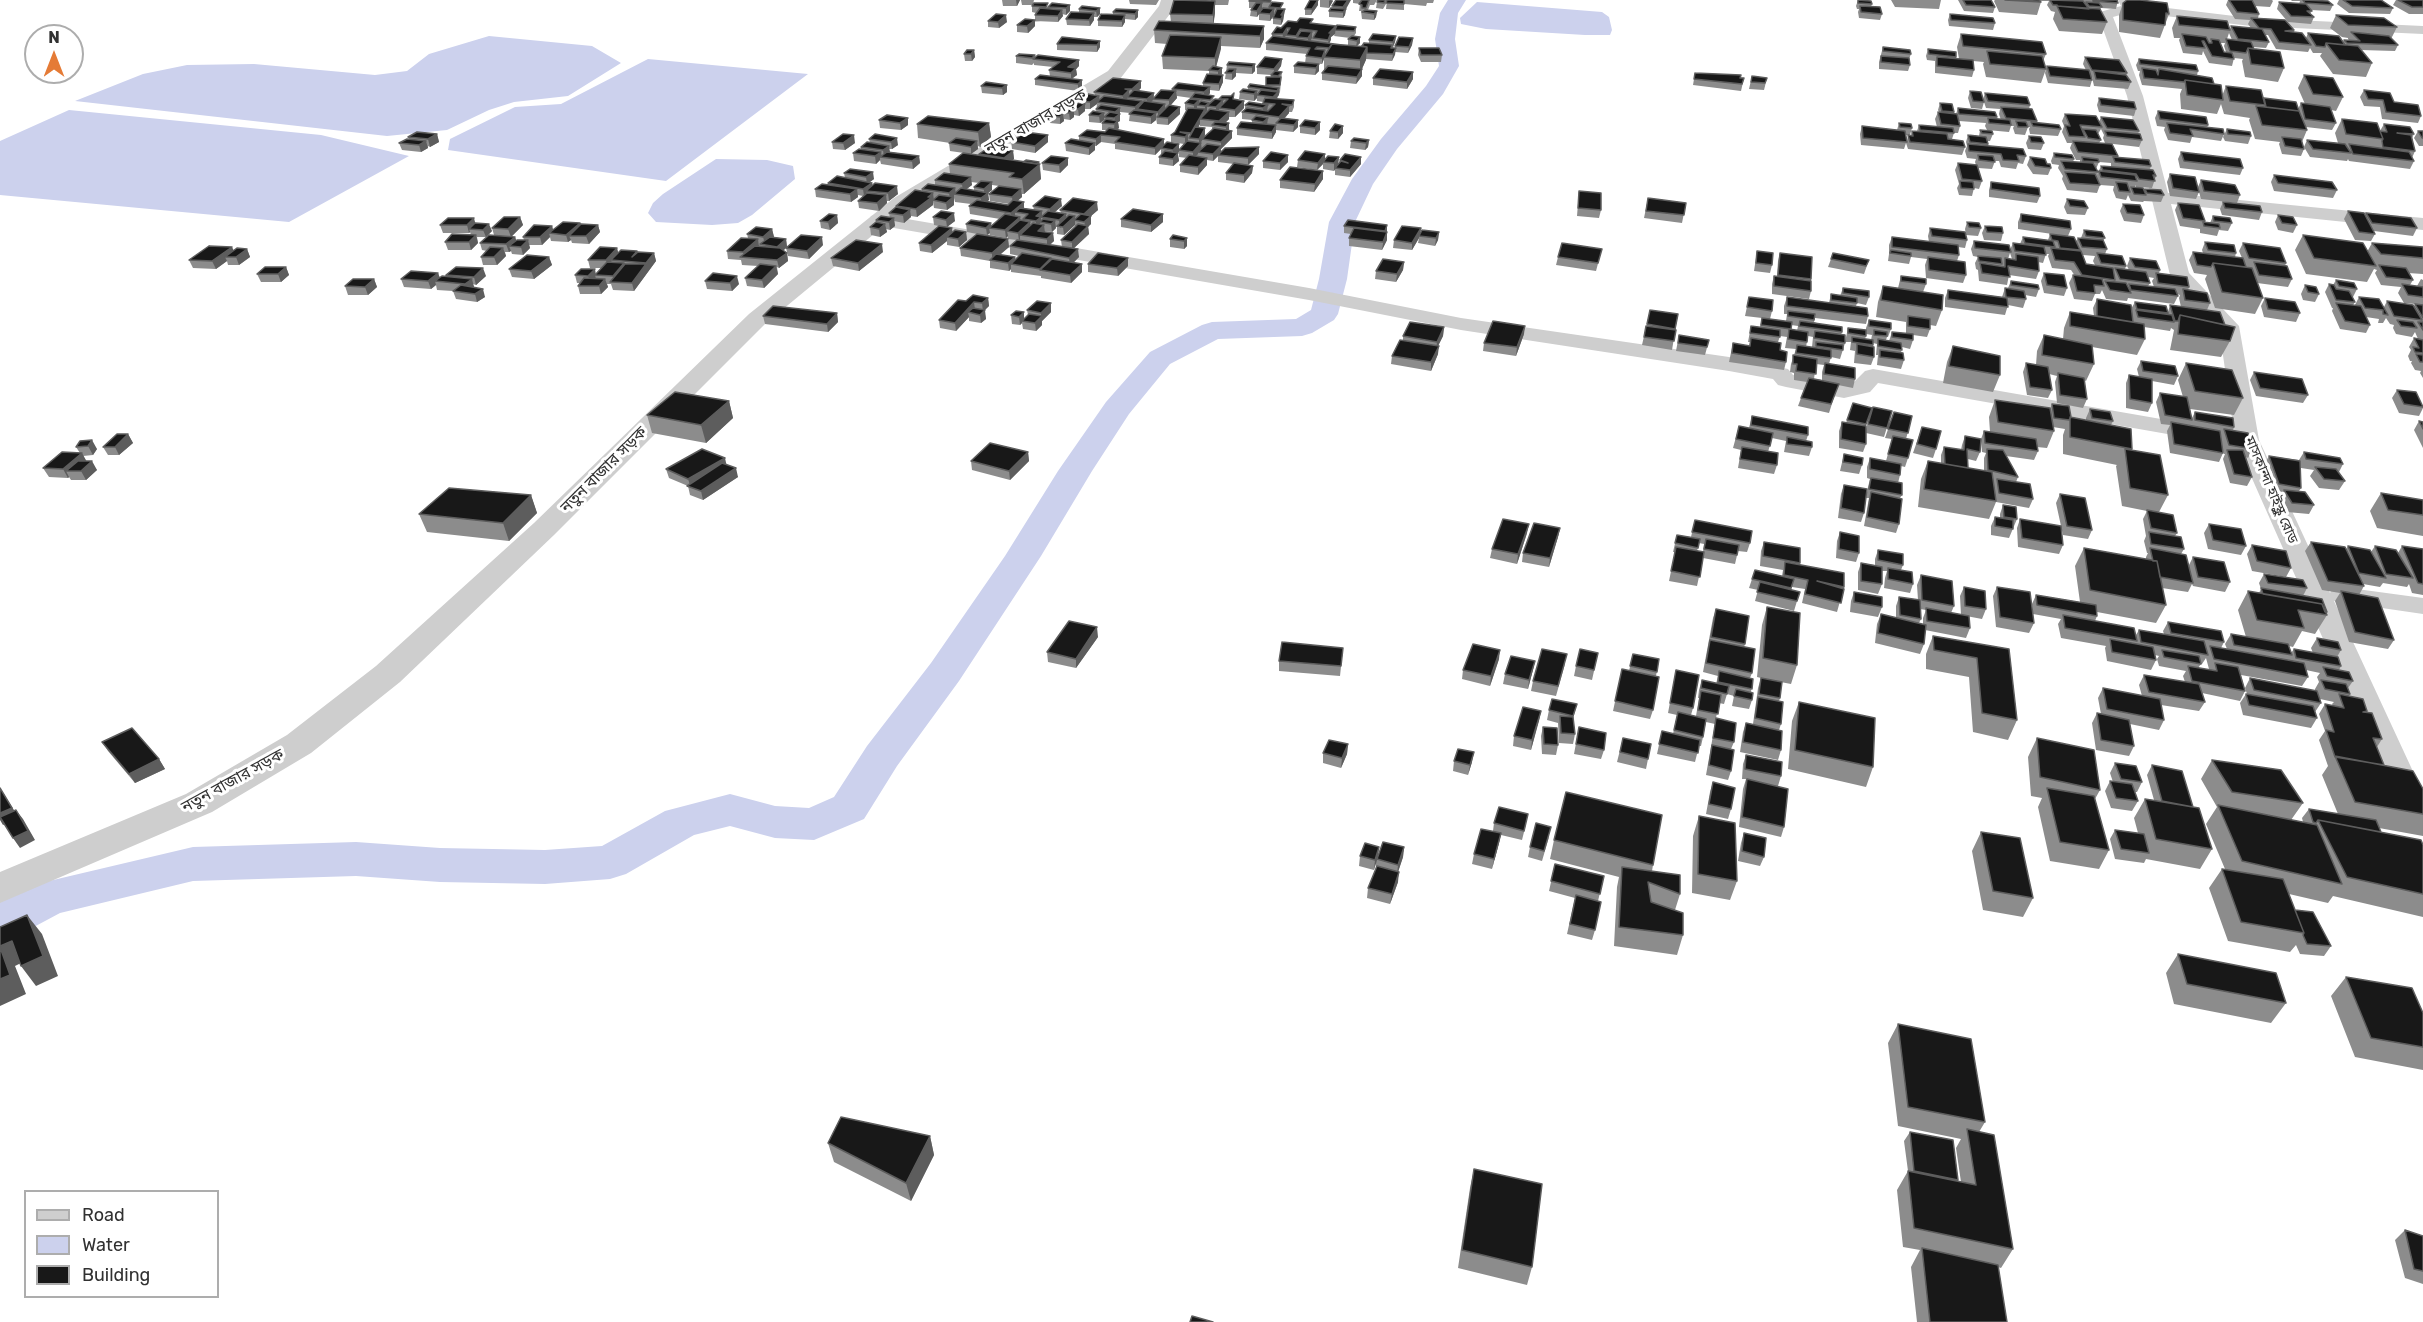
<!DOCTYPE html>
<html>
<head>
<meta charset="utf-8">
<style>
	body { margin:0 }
	#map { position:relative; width:2423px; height:1322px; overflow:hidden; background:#fff; font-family:Rubik,sans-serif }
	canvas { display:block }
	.legend { position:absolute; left:24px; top:1190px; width:195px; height:108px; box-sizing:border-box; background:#fff; border:2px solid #adadad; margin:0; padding:8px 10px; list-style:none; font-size:18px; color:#313131 }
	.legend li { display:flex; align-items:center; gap:12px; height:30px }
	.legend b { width:30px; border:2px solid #adadad }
	.north { position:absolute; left:24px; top:24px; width:60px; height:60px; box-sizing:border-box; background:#fff; border:2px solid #adadad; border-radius:50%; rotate:0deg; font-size:16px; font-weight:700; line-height:24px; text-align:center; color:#313131 }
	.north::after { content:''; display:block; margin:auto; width:21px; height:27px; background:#e57b36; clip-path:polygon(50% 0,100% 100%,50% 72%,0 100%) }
</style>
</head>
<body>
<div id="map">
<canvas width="2423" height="1322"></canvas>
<ul class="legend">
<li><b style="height:8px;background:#cecece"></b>Road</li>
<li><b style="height:16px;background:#ccd1ed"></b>Water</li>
<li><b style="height:16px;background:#181818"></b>Building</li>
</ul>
<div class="north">N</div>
</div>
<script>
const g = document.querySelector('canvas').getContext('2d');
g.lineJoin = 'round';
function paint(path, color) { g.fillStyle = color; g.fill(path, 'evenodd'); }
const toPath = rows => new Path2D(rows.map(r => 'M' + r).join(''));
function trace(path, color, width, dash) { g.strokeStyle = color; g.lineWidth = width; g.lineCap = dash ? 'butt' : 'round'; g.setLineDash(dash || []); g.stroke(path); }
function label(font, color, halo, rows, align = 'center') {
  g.font = font + ' Rubik,"Noto Sans Bengali",sans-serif'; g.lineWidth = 6; g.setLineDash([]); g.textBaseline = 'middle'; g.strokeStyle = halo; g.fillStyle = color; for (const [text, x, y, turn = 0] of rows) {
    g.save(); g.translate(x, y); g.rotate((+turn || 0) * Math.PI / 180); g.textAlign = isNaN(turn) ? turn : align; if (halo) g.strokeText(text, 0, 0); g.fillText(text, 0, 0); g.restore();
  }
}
const water = toPath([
	[1477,2,1602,12,1609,17,1612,30,1610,35,1585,35,1486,29,1461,24,1460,18],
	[489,36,592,46,621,63,568,96,514,102,489,110,447,130,387,136,75,101,143,74,187,65,254,64,375,75,407,71,429,54],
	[648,59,808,74,666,181,448,150,450,139,515,107,561,104],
	[69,110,321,135,409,156,289,222,0,195,0,141],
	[716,159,767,160,793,166,795,179,752,215,738,223,712,225,656,222,648,213,653,203,663,194]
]);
const canal = toPath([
	[1448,0,1466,0,1458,13,1455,39,1459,66,1443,94,1397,149,1373,184,1355,222,1347,279,1338,314,1334,320,1312,333,1302,336,1218,339,1170,364,1129,414,1092,471,1041,556,959,681,897,766,864,819,814,840,775,838,730,826,694,835,626,874,610,879,545,884,440,882,356,876,193,881,60,913,17,936,0,941,0,902,32,885,193,847,356,842,440,848,545,850,602,846,665,811,730,794,775,806,809,808,834,797,867,746,931,663,1005,556,1058,471,1106,402,1150,352,1202,325,1212,322,1296,319,1311,310,1319,279,1329,222,1352,179,1381,139,1426,86,1439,66,1435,39,1440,13,1448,0]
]);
const minor = toPath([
	[2118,0,2132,0,2134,4,2251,18,2423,26,2423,34,2251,26,2131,12,2113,17,2143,96,2168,193,2423,218,2423,230,2171,204,2189,273,2239,326,2259,440,2330,593,2332,589,2342,587,2423,598,2423,614,2334,601,2423,793,2423,835,2412,831,2394,799,2235,440,2219,327,2170,275,2127,96,2098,15,2100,12,2121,6,2118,0],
	[878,214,1309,288,1461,318,1729,357,1788,369,1793,375,1844,384,1854,382,1865,371,1873,369,2207,427,2215,429,2219,434,2215,439,2207,441,1878,383,1870,392,1844,398,1786,387,1778,385,1773,379,1729,371,1461,330,1309,300,871,224,869,220,871,216,878,214]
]);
const tertiary = toPath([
	[1161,0,1177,0,1173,10,1120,79,908,206,765,324,554,535,400,682,311,753,212,812,0,903,0,872,186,794,287,735,376,666,534,523,749,314,894,198,1108,71,1159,6,1161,0]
]);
const wall = toPath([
	[1002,0,1020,0,1017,6,1003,6],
	[1021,0,1034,0,1033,4,1048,7,1070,5,1070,11,1066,15,1062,14,1063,16,1058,22,1035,21,1035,15,1036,13,1032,12,1032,6,1033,5,1022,5],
	[1129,0,1159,0,1156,5,1130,4],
	[1174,0,1211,1,1211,0,1229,0,1228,5,1215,5,1215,13,1213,24,1264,26,1264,39,1260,48,1221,46,1216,67,1222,68,1221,75,1223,75,1223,82,1219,91,1210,90,1210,93,1209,95,1214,99,1219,100,1219,99,1234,99,1244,108,1235,117,1229,117,1229,119,1225,123,1232,138,1221,149,1221,152,1259,147,1259,154,1248,165,1253,166,1252,173,1244,183,1226,180,1226,173,1234,164,1218,162,1218,156,1213,161,1207,160,1207,165,1198,175,1180,172,1180,165,1187,158,1179,157,1179,152,1177,153,1179,161,1173,166,1159,164,1159,157,1161,155,1161,149,1155,155,1115,149,1115,144,1101,142,1096,146,1095,146,1095,150,1089,155,1066,151,1065,143,1079,141,1079,136,1105,132,1107,130,1102,130,1102,123,1104,121,1104,117,1104,120,1100,123,1089,122,1089,115,1096,112,1097,104,1090,109,1085,109,1085,111,1079,116,1074,115,1074,117,1070,120,1064,119,1064,121,1060,124,1050,123,1049,116,1055,113,1055,111,1067,109,1067,107,1078,103,1078,101,1095,95,1094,92,1141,88,1138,91,1154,93,1154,98,1172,91,1172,89,1203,86,1203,83,1209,74,1209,71,1163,69,1162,56,1167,44,1155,43,1154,30,1171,22,1170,14],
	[1177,96,1191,98,1191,99,1185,103,1185,110,1187,111,1175,132,1171,135,1171,142,1184,144,1180,149,1117,130,1119,128,1118,122,1120,121,1120,112,1130,113,1129,121,1151,124,1156,120,1156,118,1157,124,1168,125,1180,114,1171,105,1177,98],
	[1200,124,1200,126,1212,127,1212,130,1203,138,1205,135,1205,128,1198,128],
	[1249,0,1271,0,1271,4,1272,2,1282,9,1285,9,1283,21,1281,25,1273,24,1273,18,1275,14,1274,13,1274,15,1270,21,1259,20,1259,14,1257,17,1250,16,1251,10,1252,8,1249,8],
	[1320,0,1333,0,1329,8,1320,7],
	[1336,0,1346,9,1345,15,1343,18,1329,17,1329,11,1332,8],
	[1353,0,1377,0,1374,5,1370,5,1368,10,1377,11,1376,17,1374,20,1362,19,1361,11,1359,11,1360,4,1353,3],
	[1386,0,1386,4,1383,9,1376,8,1377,2],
	[1387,0,1434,0,1433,3,1427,3,1426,6,1404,4,1404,10,1386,9],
	[1858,0,1872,4,1871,7,1882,14,1880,20,1859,18,1858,12,1859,9,1857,9,1856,6],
	[1891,0,1941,0,1939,9,1895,7],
	[1958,0,1991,0,1995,7,1993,13,1964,11],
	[1995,0,2118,0,2116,9,2101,8,2100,10,2107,22,2102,34,2059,31,2053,19,2055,12,2051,11,2047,5,2049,1,2040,1,2041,2,2037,15,1999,12,1994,1],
	[2228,0,2272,0,2273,1,2270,7,2255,6,2259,14,2258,18,2294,30,2294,32,2306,38,2308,33,2343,42,2344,40,2349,40,2348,39,2348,38,2342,37,2330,28,2336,15,2397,27,2391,39,2398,45,2395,51,2361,50,2372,63,2366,77,2333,74,2320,56,2322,53,2313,53,2310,48,2308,52,2276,49,2268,35,2265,35,2269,42,2266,48,2253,47,2254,49,2284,68,2278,82,2245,77,2242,61,2243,59,2234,58,2232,66,2209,63,2203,51,2202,55,2183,53,2179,40,2180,38,2174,38,2172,28,2177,16,2230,29,2231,26,2251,28,2248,24,2250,20,2235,19,2226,5],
	[2229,33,2232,40,2227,39],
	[2220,43,2225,43,2224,46,2226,52,2224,52],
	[2291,0,2319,0,2333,5,2330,11,2311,10,2312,11,2310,14,2314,17,2311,24,2288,22,2277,9,2279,2,2299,4,2300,1,2292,1],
	[2339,0,2383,0,2382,1,2393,8,2390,14,2349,13,2337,4],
	[2396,0,2423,0,2423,14,2409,14,2393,5],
	[2123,3,2169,14,2160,38,2119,32,2119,15],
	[1318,5,1311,15,1305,15,1305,9],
	[1100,8,1100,14,1097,17,1094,17,1094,20,1090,26,1067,25,1066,19,1079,13,1079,9],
	[1138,10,1138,17,1135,20,1125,19,1125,22,1122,27,1098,26,1098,20,1113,15,1113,12],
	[1950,14,1995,23,1993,30,1949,26,1948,20],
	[1035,20,1035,26,1028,33,1017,32,1017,25],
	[988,21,1007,22,999,28,988,27],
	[1312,24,1336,26,1336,28,1356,27,1356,33,1354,36,1360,37,1360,43,1357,46,1362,47,1362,46,1369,43,1369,40,1396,36,1395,42,1393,48,1395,48,1395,46,1413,38,1412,45,1408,53,1395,52,1392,61,1366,59,1362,69,1362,76,1356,84,1322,80,1322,73,1324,70,1324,59,1322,64,1311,63,1319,71,1315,75,1294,73,1294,66,1305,63,1306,56,1307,54,1266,50,1266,43,1272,37,1272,34,1281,28],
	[1335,34,1334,36,1350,38,1348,39,1348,46,1329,44,1331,37],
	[1961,34,2046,54,2043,61,2046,69,2041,83,1986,77,1983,64,1984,62,1973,61,1974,70,1972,77,1935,73,1935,61,1927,60,1926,56,1928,49,1956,57,1956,59,1959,59,1957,47],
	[1100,41,1100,47,1097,52,1057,50,1057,44],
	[1883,47,1911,54,1909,59,1910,65,1908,71,1879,69,1879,62],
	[1419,48,1442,55,1441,62,1421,62,1418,55],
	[974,50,975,57,972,61,965,61,964,54],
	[1035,55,1035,57,1079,60,1079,66,1076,69,1077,75,1072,79,1082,80,1082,87,1078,91,1035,85,1035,79,1050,76,1049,70,1053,67,1034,65,1034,63,1032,65,1016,63,1016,56],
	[2085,57,2127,73,2126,75,2131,82,2128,89,2094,86,2092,77,2091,77,2092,80,2090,87,2048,83,2045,73,2047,66,2086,70,2083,64],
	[1282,59,1281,66,1277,72,1282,72,1280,92,1277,99,1294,100,1294,107,1292,112,1289,112,1289,113,1285,118,1298,120,1298,127,1293,132,1276,130,1276,132,1272,139,1237,135,1237,128,1252,123,1252,120,1242,119,1242,112,1245,110,1245,105,1263,104,1263,102,1257,101,1257,98,1254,101,1239,99,1240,92,1248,89,1248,87,1266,86,1266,77,1271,77,1271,75,1257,74,1257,67],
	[2139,59,2198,71,2197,75,2214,84,2222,96,2226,86,2264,99,2298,109,2301,103,2305,104,2298,88,2304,75,2343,97,2336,111,2331,110,2336,123,2332,130,2306,127,2307,130,2302,142,2304,149,2301,156,2282,154,2279,144,2280,142,2255,139,2249,120,2250,118,2224,114,2221,104,2217,114,2181,109,2180,94,2182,89,2142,85,2139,75,2140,71,2138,71,2136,65],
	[1255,64,1255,71,1252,74,1236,73,1236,76,1232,80,1225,79,1227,65],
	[1695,73,1744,78,1741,91,1693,85],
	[1752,76,1767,78,1764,90,1749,89],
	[1373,78,1413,79,1407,89,1373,85],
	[1007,85,1007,92,1003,95,982,93,981,86],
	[2364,90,2394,102,2421,116,2418,123,2382,119,2380,107,2364,106,2360,97],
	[1970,91,1983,100,1985,93,2030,105,2029,109,2037,121,2036,123,2061,129,2058,136,2030,134,2029,129,2030,127,2028,127,2025,135,2015,134,2013,128,2014,126,2011,126,2009,132,1987,130,1985,126,1986,123,1959,121,1960,126,1958,133,1954,133,1952,139,1965,147,1962,155,1908,149,1906,143,1904,149,1861,145,1860,134,1862,126,1897,130,1899,123,1912,128,1910,135,1905,135,1907,142,1908,135,1911,135,1912,131,1917,131,1919,125,1937,127,1935,119,1938,112,1939,112,1938,110,1940,103,1954,112,1954,114,1956,114,1958,108,1997,117,1996,119,2001,120,1999,114,2000,109,1986,108,1984,102,1982,109,1971,108,1968,98],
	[2099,98,2136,109,2134,116,2099,112,2097,105],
	[2158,111,2208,125,2207,128,2224,134,2221,141,2192,137,2190,143,2168,140,2164,130,2165,127,2157,126,2155,118],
	[2065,114,2099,122,2101,117,2139,131,2138,134,2142,140,2139,147,2105,143,2103,138,2104,135,2101,129,2098,134,2101,140,2099,143,2118,156,2117,157,2151,166,2150,169,2156,176,2152,188,2136,187,2135,185,2135,188,2144,191,2145,189,2164,195,2161,202,2144,201,2143,202,2131,201,2128,195,2126,200,2116,198,2113,190,2114,186,2100,185,2097,193,2067,190,2062,179,2063,176,2058,168,2059,165,2052,164,2051,161,2054,153,2074,159,2073,162,2080,162,2080,160,2076,160,2070,148,2072,143,2067,143,2062,132,2064,126,2062,121],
	[2099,162,2111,163,2111,166,2101,166,2096,177,2098,172,2096,169],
	[908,118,908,125,901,130,880,128,879,120],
	[2342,119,2380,131,2384,124,2414,134,2412,138,2415,151,2412,158,2414,161,2410,169,2349,161,2348,159,2347,161,2310,157,2304,147,2307,140,2338,143,2335,133],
	[1305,120,1320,130,1315,135,1300,133,1300,126],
	[989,123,991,137,980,147,978,146,978,149,971,154,950,151,949,143,950,143,918,138,917,124],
	[2227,129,2251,136,2248,144,2225,141,2223,137],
	[1980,130,1993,134,1990,141,1988,141,1988,146,2026,156,2023,164,2018,163,2016,169,2001,167,1999,161,1995,161,1992,169,1978,168,1982,181,1979,189,1974,188,1972,196,1959,195,1957,188,1959,184,1955,170,1958,163,1976,165,1975,162,1976,159,1967,158,1965,151,1967,146,1966,142,1968,135,1979,136],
	[1330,131,1343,133,1338,139,1329,138],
	[2418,131,2423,131,2423,146,2419,146,2414,138],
	[437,134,439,142,430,147,428,146,428,148,421,152,402,150,399,143,409,139,408,137],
	[875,134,898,145,892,149,889,149,890,152,919,156,920,163,913,169,881,164,880,160,876,164,854,161,853,153,861,149,861,147,870,143,869,139],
	[1048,135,1048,142,1035,153,1012,149,1011,142],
	[2029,136,2044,143,2041,150,2028,149,2026,143],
	[1369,140,1368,147,1365,150,1350,148,1351,141],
	[832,142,855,143,845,150,833,149],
	[1013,151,1014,159,1012,160,1040,164,1041,179,1024,194,1022,194,1022,197,1017,201,1024,208,1034,210,1033,206,1062,206,1055,212,1061,213,1060,210,1098,210,1091,216,1091,224,1088,226,1089,234,1074,248,1079,257,1073,263,1082,272,1071,283,1041,278,1041,276,1011,272,1011,269,1009,271,990,268,990,261,961,256,960,248,977,234,967,232,966,224,992,226,1000,219,970,214,969,206,971,204,955,202,954,198,954,205,947,210,934,208,933,202,933,205,917,217,911,216,911,217,904,223,894,221,895,226,890,230,886,229,887,232,880,237,871,235,870,227,876,222,876,220,890,218,889,213,896,208,896,206,922,191,922,189,935,185,935,180,950,174,949,164,979,155],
	[971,182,979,183,974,187,974,190,966,189,972,185],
	[992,185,999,186,989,194,990,201,1009,204,1008,205,987,201,989,200,988,193,992,190],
	[1075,225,1075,227,1061,240,1062,247,1050,245,1054,241,1053,233,1044,232,1044,231,1052,232,1056,228,1055,227,1057,227,1057,234,1064,235],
	[990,233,990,235,1006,238,1008,236,1008,239,987,235],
	[1008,239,1017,240,1010,246,1010,254,1019,256,1015,259,1015,257,1000,255,1009,247],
	[2181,152,2243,168,2240,175,2180,168,2178,159],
	[1339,157,1338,164,1340,160,1361,164,1350,177,1335,175,1335,169,1334,171,1323,169,1323,164,1317,170,1297,167,1298,160,1325,160],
	[2030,157,2047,164,2051,168,2048,175,2033,174,2027,165],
	[1263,161,1288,162,1280,170,1263,168],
	[1042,163,1068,165,1060,173,1043,170],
	[850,169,874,179,870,182,872,183,872,186,898,194,889,201,887,201,887,203,879,211,859,208,858,201,863,196,858,195,858,197,851,202,816,197,815,189,828,185,828,183,845,178,844,173],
	[2170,174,2198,187,2201,180,2240,195,2237,203,2201,199,2199,192,2196,199,2170,196,2167,182],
	[2274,175,2337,190,2333,198,2274,191,2271,182],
	[1323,179,1314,192,1280,188,1280,180],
	[1991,182,2040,196,2037,203,1989,197,1989,190],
	[1579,191,1601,210,1599,218,1577,216],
	[1648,198,1686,203,1682,223,1644,218],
	[2067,199,2088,208,2085,215,2067,214,2064,207],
	[2223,202,2262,212,2259,220,2222,215,2220,209],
	[2178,203,2205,221,2204,222,2210,223,2213,216,2232,223,2228,231,2219,230,2217,236,2200,233,2200,229,2180,226,2175,210],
	[2123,204,2144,215,2141,223,2124,221,2120,211],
	[2348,211,2365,215,2366,213,2417,228,2413,236,2374,231,2375,234,2371,241,2355,240,2344,219],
	[2021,214,2071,229,2068,236,2076,241,2078,238,2081,238,2084,230,2105,238,2103,241,2107,249,2105,254,2126,266,2125,269,2129,270,2127,266,2130,258,2160,270,2159,273,2189,287,2188,290,2210,303,2207,310,2230,341,2221,357,2170,350,2174,330,2171,328,2170,331,2144,327,2145,339,2137,355,2092,347,2094,364,2086,381,2084,380,2087,399,2083,408,2057,403,2055,382,2057,376,2049,374,2052,390,2048,398,2027,395,2023,372,2026,363,2036,365,2037,351,2044,335,2063,339,2064,328,2070,312,2094,316,2093,308,2097,299,2131,309,2135,302,2168,312,2170,305,2181,307,2179,298,2180,295,2177,294,2178,296,2174,304,2128,298,2127,301,2106,299,2102,290,2100,294,2095,294,2092,301,2074,299,2069,283,2073,275,2075,276,2071,270,2052,268,2048,256,2049,254,2046,254,2043,263,2038,262,2039,271,2036,279,2009,275,2007,285,1979,281,1978,270,1976,269,1975,263,1978,257,1973,256,1971,249,1974,241,2010,250,2013,243,2020,244,2023,237,2048,240,2050,234,2059,235,2018,229,2018,222],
	[2010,253,2012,259,2008,259],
	[2083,255,2095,256,2093,261,2095,265,2086,264],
	[2148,277,2154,278,2152,281,2154,287,2148,286,2150,283],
	[837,215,838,223,830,230,821,228,820,221],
	[2278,215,2297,225,2293,233,2278,230,2275,222],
	[520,217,523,225,511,237,515,237,516,240,524,240,523,237,552,226,553,230,580,223,581,224,598,225,600,232,589,244,572,243,571,240,568,242,551,241,550,237,542,245,529,245,530,248,523,255,512,254,511,251,509,252,505,252,506,256,497,265,483,265,481,257,487,251,482,250,480,243,494,235,492,228],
	[933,217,955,221,947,227,952,228,952,232,966,232,967,240,959,247,947,245,947,241,932,253,920,251,919,243,943,227,934,225],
	[1121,219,1163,222,1151,232,1121,227],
	[1967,222,1981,228,1978,236,1966,235,1965,229],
	[475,223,492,231,486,237,477,237,478,243,471,250,448,250,445,242,471,235,470,232,469,233,443,233,440,225],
	[1387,225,1387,240,1382,250,1349,246,1349,238,1351,234,1344,233,1344,226],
	[1985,226,2003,233,2001,241,1984,240,1982,233],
	[1421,228,1420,234,1439,232,1438,240,1435,246,1418,243,1419,238,1412,250,1393,248,1394,240],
	[1930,228,1967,240,1965,248,1958,247,1959,255,1957,261,1966,275,1963,283,1926,278,1925,265,1927,259,1911,257,1909,264,1888,261,1889,254,1889,245,1892,237,1929,242,1928,236],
	[772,229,774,237,786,239,787,247,823,245,809,259,788,256,786,248,783,251,787,253,788,261,779,268,777,267,778,274,764,288,747,286,745,278,758,266,742,265,741,260,728,259,727,251,748,238,747,234],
	[2303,235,2367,252,2372,243,2423,247,2423,274,2408,273,2413,280,2410,285,2417,286,2421,279,2423,280,2423,378,2420,373,2421,371,2415,370,2411,363,2412,361,2410,361,2408,356,2411,350,2409,347,2414,338,2418,339,2415,332,2412,337,2396,334,2393,328,2394,325,2390,324,2386,318,2383,323,2378,323,2379,319,2366,317,2370,325,2366,333,2340,329,2332,311,2333,308,2332,308,2325,292,2329,284,2333,285,2336,280,2357,289,2353,297,2352,297,2355,302,2353,305,2355,305,2359,297,2384,307,2387,301,2414,306,2415,304,2404,303,2398,293,2401,287,2381,285,2375,273,2377,270,2374,269,2367,282,2306,274,2295,250],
	[1187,238,1187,246,1184,249,1170,247,1170,239],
	[2205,242,2236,253,2235,257,2242,258,2239,251,2243,243,2286,263,2285,266,2292,279,2288,287,2257,283,2263,298,2255,314,2215,308,2205,279,2207,275,2194,273,2189,260,2193,252,2203,253,2202,250],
	[617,248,618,253,654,253,656,261,634,291,613,290,611,284,607,284,608,287,601,294,580,294,578,286,580,283,577,283,575,275,596,274,602,268,590,268,588,260],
	[247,249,250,257,239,265,228,265,227,261,216,269,193,268,189,260,234,251],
	[1757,251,1772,265,1770,273,1754,271],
	[883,252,859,271,833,266,831,258],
	[1780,253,1811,279,1811,291,1809,299,1772,294,1772,284,1774,276,1777,276,1778,261],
	[1600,256,1596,271,1556,265,1558,257],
	[549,257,552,265,534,279,512,277,509,269],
	[1831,259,1869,260,1864,274,1828,267],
	[1404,262,1403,270,1396,282,1375,279,1376,271],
	[1088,264,1128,266,1118,276,1088,272],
	[286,267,289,275,281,282,261,282,257,274],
	[438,273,440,278,447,277,446,275,486,276,476,285,473,284,474,287,485,297,477,302,456,299,453,291,437,290,436,285,431,289,404,287,401,279],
	[2044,273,2067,288,2064,296,2044,293,2041,281],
	[1901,276,1926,284,1923,292,1942,310,1936,326,1930,325,1930,329,1927,337,1913,335,1913,340,1910,349,1902,347,1901,353,1904,360,1901,369,1877,365,1878,355,1876,355,1877,344,1873,343,1873,347,1874,357,1871,365,1854,363,1855,351,1850,350,1851,342,1845,342,1848,328,1866,336,1865,339,1871,340,1872,335,1866,334,1866,328,1869,320,1891,329,1888,337,1887,337,1886,340,1889,341,1892,332,1906,334,1906,322,1876,317,1878,302,1883,286,1898,288],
	[374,279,377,287,368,295,348,295,345,286],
	[705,281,739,284,732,291,707,289],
	[2011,281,2039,289,2036,297,2025,295,2026,299,2023,308,2008,305,2005,315,1945,307,1945,298,1948,290,2002,297,2005,288,2008,288],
	[2305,285,2319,294,2315,302,2303,300,2301,294],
	[1843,288,1869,297,1866,305,1857,303,1856,306,1868,316,1866,324,1815,318,1814,322,1842,332,1841,335,1845,343,1840,359,1831,357,1829,364,1855,379,1853,388,1838,385,1829,413,1798,406,1807,382,1794,380,1794,373,1790,372,1791,364,1796,349,1785,348,1787,337,1780,336,1778,342,1780,350,1786,362,1784,370,1729,362,1733,343,1749,346,1750,342,1748,342,1751,326,1760,327,1762,318,1745,316,1749,297,1772,311,1770,319,1786,321,1787,314,1784,314,1784,306,1787,297,1829,303,1831,294,1840,296],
	[1791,325,1798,326,1797,331,1791,330],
	[1808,336,1813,337,1812,347,1815,347,1815,348,1806,347],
	[1816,364,1824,365,1822,372,1822,380,1814,379],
	[988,298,989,306,984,310,986,319,981,323,969,321,969,317,956,331,940,328,939,320,966,301],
	[2265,298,2300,313,2296,322,2264,317,2261,306],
	[1051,303,1051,312,1042,321,1042,325,1036,331,1023,329,1022,323,1020,325,1012,324,1011,315,1024,312,1024,319,1028,315,1027,310],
	[1650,310,1678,314,1672,350,1642,345],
	[837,313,838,322,828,332,765,324,763,316],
	[1444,327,1443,336,1438,346,1438,354,1431,371,1391,364,1392,356,1403,340,1403,336],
	[1524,334,1516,356,1483,351,1484,343],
	[1679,335,1709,340,1705,355,1676,351],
	[1953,346,2000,375,1993,392,1943,383,1947,362],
	[2141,361,2178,376,2174,385,2152,381,2152,403,2148,412,2126,408,2126,383,2129,375,2139,377,2137,369],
	[2186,363,2243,398,2234,415,2190,409,2192,418,2195,412,2234,427,2233,431,2253,449,2248,458,2246,457,2252,477,2247,486,2230,483,2223,459,2225,454,2224,454,2222,448,2223,453,2219,462,2170,453,2167,431,2170,425,2161,424,2156,402,2160,393,2183,397,2178,380],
	[2254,372,2308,395,2303,403,2256,396,2250,380],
	[2397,390,2423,406,2423,408,2419,416,2399,413,2392,398],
	[1995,400,2050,409,2052,404,2071,417,2086,420,2086,418,2090,409,2113,421,2111,425,2132,449,2131,450,2168,495,2159,512,2177,533,2175,536,2184,549,2181,554,2189,565,2193,557,2230,582,2225,592,2193,586,2192,584,2188,592,2162,588,2166,605,2156,623,2097,612,2097,616,2095,621,2136,635,2139,630,2164,634,2163,631,2168,622,2224,642,2221,648,2227,649,2225,644,2231,634,2246,637,2238,610,2248,591,2259,593,2261,589,2259,583,2264,574,2307,588,2303,596,2327,612,2326,613,2327,615,2315,634,2302,631,2293,647,2289,646,2291,653,2294,649,2313,653,2311,648,2317,638,2341,650,2337,657,2341,666,2339,670,2353,681,2348,688,2350,694,2349,696,2367,711,2367,712,2382,739,2377,747,2384,765,2423,789,2423,836,2379,828,2381,832,2423,845,2423,917,2333,896,2328,903,2289,894,2295,910,2331,946,2324,956,2300,954,2296,945,2290,952,2228,941,2209,888,2222,869,2225,869,2206,824,2217,807,2201,779,2212,760,2303,803,2291,820,2303,822,2302,818,2309,809,2338,814,2322,775,2328,766,2319,740,2325,731,2319,714,2325,704,2333,706,2332,704,2334,702,2320,699,2321,703,2315,712,2317,718,2311,728,2243,715,2240,703,2246,694,2247,694,2245,688,2250,678,2315,691,2315,689,2319,682,2317,677,2320,673,2306,670,2308,677,2302,686,2241,675,2245,691,2240,701,2202,693,2205,702,2199,711,2161,705,2164,720,2159,730,2130,724,2134,746,2129,756,2096,750,2092,723,2097,713,2101,714,2098,698,2103,688,2142,696,2139,685,2144,675,2185,682,2183,676,2186,671,2159,666,2157,659,2159,656,2155,655,2156,660,2151,670,2107,661,2105,648,2106,646,2061,638,2058,624,2061,619,2033,614,2032,604,2036,595,2080,602,2075,566,2084,548,2146,559,2146,557,2148,553,2147,553,2144,541,2146,536,2143,519,2147,511,2122,506,2116,466,2117,465,2063,454,2063,435,2065,429,2053,427,2054,431,2047,448,2037,447,2038,451,2034,460,2006,456,2018,477,2016,482,2033,499,2029,508,1996,502,1989,519,1918,507,1921,479,1928,461,1941,464,1941,455,1944,447,1961,450,1962,445,1965,436,1981,439,1984,431,1990,432,1989,417],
	[1981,441,1982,452,1986,453,1984,458,1984,471,1968,468,1968,459,1976,461,1980,452],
	[2206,658,2209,669,2211,669,2210,670,2198,668,2201,664,2202,664],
	[729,401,733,418,706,443,652,433,647,415],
	[1853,403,1872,408,1866,426,1866,429,1873,407,1892,411,1884,437,1866,433,1866,444,1863,452,1839,448,1839,431,1842,422,1846,423],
	[1894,412,1912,416,1906,439,1908,458,1905,467,1901,466,1900,475,1898,483,1902,495,1900,498,1899,524,1896,533,1864,526,1869,498,1866,498,1868,487,1870,479,1867,478,1867,467,1870,458,1886,461,1892,439,1885,438],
	[1752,416,1808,435,1806,441,1812,447,1809,456,1784,452,1786,441,1772,438,1768,452,1777,465,1774,474,1738,468,1741,450,1733,448,1739,426,1749,428],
	[2419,421,2423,422,2423,448,2414,430],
	[1922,427,1936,449,1933,458,1913,453],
	[128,434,133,443,119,455,108,455,103,447],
	[80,441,97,449,93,455,83,456,86,461,97,470,86,480,71,480,69,477,68,478,49,477,43,468,80,453,76,447],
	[1028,452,1029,461,1010,480,972,470,971,461],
	[2304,452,2343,464,2339,472,2345,481,2339,490,2319,488,2310,476,2314,470,2301,468,2300,464,2301,488,2299,491,2314,505,2309,514,2287,512,2279,499,2282,494,2274,493,2264,465,2269,456,2299,460],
	[1844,454,1862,465,1859,474,1840,471],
	[726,464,738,477,703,500,690,495,688,486,669,478,666,469],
	[1844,485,1864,513,1861,522,1838,518,1841,494],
	[2381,493,2423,500,2423,536,2377,528,2370,511],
	[2060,494,2092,530,2088,539,2063,535,2061,526,2063,545,2059,554,2018,547,2017,528,2020,519,2061,526,2056,503],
	[531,495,537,513,509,541,427,532,419,514],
	[2003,505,2017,519,2009,538,1991,535,1991,526,1995,517,2000,518,2000,514],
	[1695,520,1750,543,1747,552,1738,551,1735,564,1703,558,1697,586,1669,581,1675,552,1673,552,1677,535,1691,537],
	[1699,543,1704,544,1703,552,1697,551],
	[2209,524,2246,546,2241,555,2208,549,2204,533],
	[1560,528,1558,537,1549,567,1522,562,1523,553],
	[1840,532,1859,553,1856,562,1836,558,1837,541],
	[1527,533,1517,564,1490,558,1492,549],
	[1764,542,1800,563,1799,565,1844,587,1837,612,1802,603,1805,589,1792,587,1791,590,1797,601,1794,611,1755,601,1758,590,1749,588,1755,570,1782,576,1783,570,1760,566,1761,551],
	[2311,542,2346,549,2348,546,2371,552,2375,546,2398,553,2402,546,2423,549,2423,595,2412,593,2409,584,2407,587,2383,583,2380,587,2363,584,2364,586,2359,595,2394,640,2388,649,2349,642,2335,601,2340,593,2322,590,2305,551],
	[2252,545,2291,568,2286,577,2252,571,2247,554],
	[1878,550,1903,565,1901,570,1913,584,1910,593,1884,588,1885,578,1887,571,1882,571,1882,584,1878,594,1858,590,1858,572,1861,563,1875,565,1875,559],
	[1921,575,1954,606,1951,613,1970,628,1966,638,1925,630,1924,644,1920,654,1875,643,1877,624,1881,614,1896,618,1896,606,1899,597,1918,600,1917,585],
	[1920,609,1926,610,1923,618,1923,624,1919,623,1921,619],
	[1964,587,1986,609,1982,619,1961,615,1960,596],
	[1997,587,2034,623,2029,633,1996,627,1993,596],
	[1854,592,1882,607,1878,617,1850,612,1851,601],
	[1767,607,1797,665,1791,684,1765,679,1780,698,1779,701,1781,724,1779,730,1781,750,1778,760,1740,752,1743,732,1746,723,1753,724,1758,688,1761,678,1757,677,1762,625],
	[1716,609,1745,644,1744,647,1752,673,1750,678,1752,700,1749,709,1732,706,1734,696,1727,694,1724,704,1719,703,1716,718,1734,742,1731,749,1731,771,1728,780,1706,775,1715,724,1706,722,1703,737,1701,746,1699,746,1695,762,1657,754,1662,731,1673,734,1677,715,1668,713,1676,670,1693,708,1691,715,1696,716,1699,698,1698,698,1699,690,1702,680,1716,684,1718,676,1703,672,1713,618],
	[1933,636,2009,649,2017,720,2008,740,1973,732,1969,677,1926,669,1926,654],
	[1098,637,1076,668,1048,662,1047,652],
	[1343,648,1340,676,1279,671,1279,661],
	[1598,653,1592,680,1574,676,1576,666],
	[1633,654,1659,659,1656,676,1653,710,1650,719,1613,711,1622,669,1629,671],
	[1499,659,1490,686,1462,679,1463,670],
	[1535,661,1528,689,1503,684,1505,674],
	[1565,664,1556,696,1531,691,1533,681],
	[1799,702,1873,767,1866,787,1788,769,1792,721],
	[1577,704,1573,719,1575,734,1573,744,1559,743,1558,723,1547,720,1549,710],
	[1541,711,1531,750,1513,746,1514,736],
	[1543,727,1558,745,1556,755,1542,754,1541,736],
	[1579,727,1604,750,1601,759,1574,754],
	[1623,738,1648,759,1646,769,1617,762],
	[2037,738,2100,790,2095,799,2109,850,2099,869,2050,861,2038,807,2042,798,2031,796,2028,757],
	[102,742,159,759,165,769,135,783,108,751],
	[1348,744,1347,754,1341,768,1323,763,1323,753],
	[1746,755,1781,776,1778,786,1784,827,1781,837,1739,827,1743,789,1746,779,1742,779,1743,764],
	[1454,761,1472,762,1468,775,1453,771],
	[2115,763,2142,782,2137,792,2134,792,2138,801,2132,811,2111,808,2105,791,2110,781,2113,782,2110,773],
	[2152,765,2193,807,2212,849,2200,869,2146,859,2144,863,2115,859,2110,839,2115,830,2138,833,2134,818,2145,799,2154,800,2147,775],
	[1713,782,1731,809,1728,819,1706,814,1710,792],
	[1699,816,1737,881,1730,900,1692,893,1693,836],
	[1494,823,1526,824,1522,840,1501,835,1492,869,1472,864,1474,854,1493,831],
	[1981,832,2033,898,2023,917,1983,910,1972,851],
	[1744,833,1764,857,1760,866,1738,861,1741,843],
	[1549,837,1542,861,1528,857,1530,847],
	[1554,840,1653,865,1652,871,1680,894,1675,910,1683,935,1677,955,1614,946,1617,887,1619,877,1550,859],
	[1404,847,1403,857,1398,872,1398,882,1390,904,1367,898,1368,888,1376,869,1376,862,1374,870,1359,866,1360,856,1378,855],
	[1555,864,1604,876,1598,901,1595,930,1592,940,1567,934,1575,898,1549,891],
	[2178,954,2286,1003,2271,1023,2174,1004,2166,973],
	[2346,977,2423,1013,2423,1070,2355,1057,2331,996],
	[1898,1024,1985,1122,1979,1132,2013,1249,2001,1268,1998,1267,2007,1322,1917,1322,1911,1267,1920,1250,1903,1247,1897,1190,1908,1171,1904,1141,1910,1132,1958,1180,1957,1181,1961,1182,1956,1148,1961,1139,1898,1126,1888,1043],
	[930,1136,934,1155,911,1201,834,1162,828,1143],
	[1474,1169,1532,1267,1527,1285,1458,1268,1470,1188],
	[2405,1230,2423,1236,2423,1284,2405,1278,2395,1240]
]);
const shadedWall = toPath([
	[1016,0,1020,0,1017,6],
	[1318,0,1318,5,1311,15,1312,9],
	[1330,0,1333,1,1329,8,1329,1],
	[1348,0,1351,0,1346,9,1345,15,1343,18,1343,7],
	[1215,1,1215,13,1213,28,1213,15],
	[1262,3,1262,10,1257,17,1257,11],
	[1070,5,1070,11,1066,15,1066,8],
	[1100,8,1100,14,1097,17,1096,11],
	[1274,9,1274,15,1270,21,1270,14],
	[1285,9,1283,21,1281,25,1281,15],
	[1062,10,1063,16,1058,22,1058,16],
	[1138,10,1138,17,1135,20,1135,14],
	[1377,11,1376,17,1374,20,1374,14],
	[1094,13,1094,20,1090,26,1089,20],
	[1006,15,1007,22,999,28,998,22],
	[1125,15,1125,22,1122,27,1122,21],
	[1035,20,1035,26,1028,33,1027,26],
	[1264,26,1264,39,1260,48,1260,36],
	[1336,26,1335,34,1331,37,1331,40,1328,46,1329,33],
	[1287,28,1287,34,1282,41,1283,34],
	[1312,32,1312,38,1308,45,1308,38],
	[1396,36,1395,42,1392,48,1393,42],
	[1221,37,1221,49,1215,71,1215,58],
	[1360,37,1360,43,1356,47,1357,41],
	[1413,38,1412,45,1408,53,1409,47],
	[1100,41,1100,47,1097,52,1097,45],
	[1367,47,1366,60,1360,73,1362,69,1362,76,1356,84,1357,77,1360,73,1360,60],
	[1396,48,1395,55,1392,61,1393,54],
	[974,50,975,57,972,61,971,54],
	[1325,50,1325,56,1322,64,1322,58],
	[1282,59,1281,66,1274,76,1274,69],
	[1079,60,1079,66,1076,69,1077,75,1071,79,1071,73,1068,67],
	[1255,64,1255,71,1252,74,1252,67],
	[1319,64,1319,71,1315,75,1316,68],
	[1222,68,1222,74,1218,78,1218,71],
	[1236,69,1236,76,1232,80,1232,73],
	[1413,72,1413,79,1407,89,1407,82],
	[1223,75,1223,82,1219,91,1219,84],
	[1082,80,1082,87,1078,91,1078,84],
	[1141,81,1141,88,1133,96,1132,89],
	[1007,85,1007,92,1003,95,1002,88],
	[1210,87,1210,93,1204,99,1204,92],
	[1279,88,1279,95,1277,97,1277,99,1273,104,1273,97],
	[1129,90,1129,97,1127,97,1127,99,1123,103,1123,96],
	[1176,91,1177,98,1169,107,1169,100],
	[1257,91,1257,98,1254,101,1254,94],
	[1154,93,1153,100,1147,106,1147,99],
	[1099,96,1100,102,1097,102,1097,104,1090,109,1090,102],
	[1199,100,1199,105,1197,105,1197,109,1194,112,1194,105],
	[1223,100,1223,107,1219,108,1219,112,1216,114,1216,107],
	[1142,101,1142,108,1137,109,1137,112,1135,114,1135,107],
	[1244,101,1244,108,1235,117,1235,110],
	[1209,103,1209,107,1207,106,1207,111,1205,113,1205,116,1200,119,1200,124,1192,138,1191,138,1191,133,1205,110,1205,106],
	[1085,104,1085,111,1079,116,1078,109],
	[1165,104,1165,111,1158,117,1158,112],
	[1268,105,1267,112,1263,115,1263,108],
	[1289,106,1289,113,1279,124,1279,117],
	[1180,107,1180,114,1168,125,1168,118],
	[1120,108,1120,121,1118,122,1119,128,1114,131,1115,112],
	[1074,110,1074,117,1070,120,1069,113],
	[1229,112,1229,119,1222,126,1219,126,1219,121],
	[1104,113,1104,120,1100,123,1099,116],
	[1156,113,1156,120,1151,124,1151,117],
	[1063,114,1064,121,1060,124,1060,117],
	[908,118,908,125,901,130,900,123],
	[1268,118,1267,125,1263,129,1263,122],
	[1298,120,1298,127,1293,132,1294,125],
	[1320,122,1320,130,1315,135,1315,128],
	[989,123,991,137,980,147,978,132],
	[1229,123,1229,131,1226,134,1226,127],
	[1276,125,1276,132,1272,139,1272,132],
	[1343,126,1343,133,1338,139,1338,132],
	[1205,128,1205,135,1199,146,1199,139],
	[1232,131,1232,138,1221,149,1221,153,1213,161,1213,154,1221,146,1221,142],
	[437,134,439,142,430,147,428,139],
	[1188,134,1188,141,1185,144,1185,137],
	[854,135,855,143,845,150,843,143],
	[1048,135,1048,142,1035,153,1035,146],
	[1101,135,1101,142,1096,146,1096,139],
	[897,138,898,145,892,149,891,142],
	[1164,139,1164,146,1161,148,1161,149,1155,155,1155,148],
	[1369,140,1368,147,1365,150,1366,143],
	[426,141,428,148,421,152,419,145],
	[977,141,978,149,971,154,971,147],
	[1095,143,1095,150,1089,155,1089,148],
	[1201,143,1202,151,1198,152,1198,154,1193,159,1193,152],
	[1179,144,1179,152,1173,157,1173,150],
	[889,146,890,153,884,157,883,150],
	[1259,147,1259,154,1248,165,1248,158],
	[1013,151,1014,159,1005,166,1004,158],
	[881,152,882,157,880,157,880,160,876,164,875,156],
	[1178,153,1179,161,1173,166,1173,159],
	[1325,154,1325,162,1323,162,1323,164,1317,170,1318,163],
	[1288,155,1288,162,1280,170,1280,163],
	[919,156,920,163,913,169,912,161],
	[1339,157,1338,165,1334,171,1334,163],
	[1361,157,1361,164,1350,177,1350,170],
	[1068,158,1068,165,1060,173,1059,165],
	[1207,158,1207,165,1198,175,1198,167],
	[1039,162,1041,179,1024,194,1022,179,1033,167],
	[1253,166,1252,173,1244,183,1244,175],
	[1323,171,1323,179,1314,192,1315,184],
	[873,172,874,179,867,184,866,177],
	[971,177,972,185,963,192,962,184],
	[992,182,992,190,988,193,989,200,981,206,981,198,984,195,984,189],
	[872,183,873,190,866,191,867,194,864,196,863,189],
	[897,186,898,194,889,201,888,193],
	[955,188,956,194,954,194,954,205,947,210,946,203,950,200,949,193],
	[857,189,858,197,851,202,850,194],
	[1021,189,1022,197,1013,205,1012,197],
	[933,193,934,201,933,200,933,205,917,217,916,209],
	[886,195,887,203,879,211,877,203],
	[1061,199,1062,206,1050,216,1050,209],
	[1024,202,1024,210,1015,212,1015,217,1011,220,1011,213],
	[1097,202,1098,210,1091,216,1091,224,1085,230,1084,214],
	[910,210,911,217,904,223,903,215],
	[1042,211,1042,217,1041,217,1041,222,1040,222,1040,226,1036,229,1036,216],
	[954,213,955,221,947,227,946,220],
	[1066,214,1066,222,1060,228,1059,220],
	[1163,214,1163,222,1151,232,1151,225],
	[837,215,838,223,830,230,828,222],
	[1075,216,1075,225,1064,235,1063,227],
	[520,217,523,225,511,237,508,229],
	[1020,217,1021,225,1007,231,1008,236,1006,238,1005,230],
	[474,218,476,226,469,229,470,232,469,233,467,225],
	[894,218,895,226,890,230,889,222],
	[1055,221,1056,228,1052,232,1051,224],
	[1030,222,1031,230,1020,235,1020,239,1019,241,1018,233],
	[580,223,582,231,569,236,571,240,568,242,566,235],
	[991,223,992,228,989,228,990,233,987,235,986,228],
	[489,224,492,231,486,237,483,230],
	[885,224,887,232,880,237,879,229],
	[598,225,600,232,589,244,586,236],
	[1044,225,1045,233,1039,238,1038,231],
	[1387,225,1387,240,1382,250,1385,231],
	[552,226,554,233,549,233,550,237,542,245,540,237],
	[1088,226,1089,234,1072,250,1072,242],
	[952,228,953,236,947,237,947,241,932,253,931,245],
	[1421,228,1420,236,1419,236,1419,238,1412,250,1412,243],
	[772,229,774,237,765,244,763,237],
	[966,232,967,240,959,247,958,239],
	[1439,232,1438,240,1435,246,1436,238],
	[1053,233,1054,241,1047,247,1047,239],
	[476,235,478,243,471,250,469,242],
	[515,237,518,245,509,246,511,251,509,252,506,244],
	[822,237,823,245,809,259,807,251],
	[1187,238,1187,246,1184,249,1184,241],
	[758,239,759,247,744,257,743,252],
	[786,239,787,247,778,255,777,247],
	[1008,239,1009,247,992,261,992,253],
	[528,240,530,248,523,255,521,247],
	[882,244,883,252,859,271,858,263],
	[232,247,236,255,225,257,227,261,216,269,212,261],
	[503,248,506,256,497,265,494,257],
	[617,248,619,256,611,260,612,264,608,268,606,260],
	[247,249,250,257,239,265,236,257],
	[1078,249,1079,257,1070,266,1069,258],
	[654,253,656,261,634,291,632,283],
	[787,253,788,261,779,268,777,260],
	[549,257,552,265,534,279,531,271],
	[1015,257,1016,264,1011,264,1011,269,1009,271,1008,263],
	[1051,258,1052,266,1040,270,1040,277,1040,269],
	[1128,258,1128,266,1118,276,1117,268],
	[1404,262,1403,270,1396,282,1397,274],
	[624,263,626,271,615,282,613,276],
	[1082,264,1082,272,1071,283,1070,275],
	[776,266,778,274,764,288,762,280],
	[286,267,289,275,281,282,278,274],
	[483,268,486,276,476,285,474,277],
	[595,269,596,275,595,275,596,279,591,284,588,276],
	[438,273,441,281,435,281,436,285,431,289,428,281],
	[737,276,739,284,732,291,730,283],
	[374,279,377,287,368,295,365,287],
	[472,279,474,287,467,292,465,284],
	[605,279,608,287,601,294,599,286],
	[483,289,485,297,477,302,475,294],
	[988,298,989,306,983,312,982,303],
	[974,302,975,310,968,312,969,317,956,331,955,323],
	[1051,303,1051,312,1042,321,1042,325,1036,331,1035,323,1041,316,1041,313],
	[985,310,986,319,981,323,980,315],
	[1024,312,1024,321,1022,321,1022,323,1020,325,1019,317],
	[837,313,838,322,828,332,827,324],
	[1525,326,1524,334,1516,356,1517,347],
	[1444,327,1443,336,1436,350,1437,342],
	[1439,346,1438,354,1431,371,1431,362],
	[729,401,733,418,706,443,701,425],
	[128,434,133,443,119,455,115,447],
	[92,440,97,449,93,455,88,446],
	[1028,452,1029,461,1010,480,1009,471],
	[82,453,87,462,66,471,69,477,68,478,63,469],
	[725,458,727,467,691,488,688,479],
	[92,461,97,470,86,480,81,471],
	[736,468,738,477,703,500,701,491],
	[531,495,537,513,509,541,503,523],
	[1529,524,1527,533,1517,564,1518,554],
	[1560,528,1558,537,1549,567,1550,558],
	[1097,627,1098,637,1076,668,1076,659],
	[1500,650,1499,659,1490,686,1491,676],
	[1535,661,1533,670,1528,689,1529,680],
	[1541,711,1539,721,1531,750,1532,740],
	[1348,744,1347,754,1341,768,1342,758],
	[1474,752,1472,762,1468,775,1470,765],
	[159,759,165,769,135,783,129,774],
	[0,788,19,818,3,825,0,820],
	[16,810,23,819,35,840,20,848,13,838],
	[1501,833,1499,843,1492,869,1494,859],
	[1379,847,1378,857,1374,870,1375,860],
	[1404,847,1403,857,1397,875,1398,865],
	[1399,872,1398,882,1390,904,1392,894],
	[27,915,42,934,58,976,36,986,21,966],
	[12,941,27,960,15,966,26,994,0,1006,0,946],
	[930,1136,934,1155,911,1201,906,1183]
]);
const building = toPath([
	[1174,0,1215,1,1213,15,1170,14,1174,0],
	[1250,0,1271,0,1270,2,1249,1,1250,0],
	[1310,0,1318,0,1312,9,1305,9,1310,0],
	[1336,0,1348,0,1343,7,1332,6,1336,0],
	[1362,0,1369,0,1366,8,1362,8,1362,5,1359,4,1362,0],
	[1378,0,1385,0,1384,3,1377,2,1378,0],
	[1387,0,1404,0,1404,4,1386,3,1387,0],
	[1858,0,1871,1,1872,4,1858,3,1858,0],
	[1963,0,1991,0,1995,7,1966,5,1963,0],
	[2005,0,2039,0,2041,2,2005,0],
	[2050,0,2083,1,2089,9,2058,6,2057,5,2053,5,2050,0],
	[2093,0,2117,0,2118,3,2093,1,2093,0],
	[2127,0,2140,0,2167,3,2169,14,2166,13,2165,25,2123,20,2123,3,2127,0],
	[2229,0,2252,0,2259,14,2237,12,2229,0],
	[2303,0,2328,1,2333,5,2305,3,2303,0],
	[2343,0,2381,0,2393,8,2352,6,2343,0],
	[2398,0,2423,0,2423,7,2412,7,2398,0],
	[1272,2,1283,3,1280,8,1269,7,1272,2],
	[2086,2,2099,3,2102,7,2089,6,2086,2],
	[2279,2,2306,4,2312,11,2307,11,2314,17,2291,16,2279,2],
	[1034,3,1048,3,1046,7,1032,6,1034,3],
	[1052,3,1070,5,1066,8,1048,7,1052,3],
	[1256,3,1262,3,1257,11,1251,10,1256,3],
	[1082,6,1100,8,1096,11,1079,9,1082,6],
	[1860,6,1880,7,1882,14,1861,12,1860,6],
	[2057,6,2100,9,2107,22,2063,19,2057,6],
	[1040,8,1062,10,1058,16,1035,15,1040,8],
	[1263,8,1274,9,1270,14,1259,13,1263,8],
	[1331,8,1346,9,1343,12,1329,11,1331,8],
	[1116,9,1138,10,1135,14,1113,12,1116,9],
	[1277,9,1285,9,1281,15,1283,15,1281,19,1273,18,1277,9],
	[1365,10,1377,11,1374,14,1362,12,1365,10],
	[1071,12,1094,13,1089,20,1066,19,1071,12],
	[996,14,1006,15,998,22,988,21,996,14],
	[1101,14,1125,15,1122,21,1098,20,1101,14],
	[1950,14,1993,18,1995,23,1951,20,1950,14],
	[2336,15,2384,18,2397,27,2348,25,2336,15],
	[2177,16,2227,21,2230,30,2179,25,2177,16],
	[1300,18,1313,19,1310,23,1336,26,1329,33,1331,33,1328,40,1313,38,1317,31,1300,29,1296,36,1286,35,1290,28,1287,28,1283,34,1272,34,1277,27,1281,28,1288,21,1297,22,1300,18],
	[2251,18,2285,20,2294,30,2285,31,2302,33,2311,45,2279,42,2271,29,2259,28,2251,18],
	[1025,19,1035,20,1027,26,1017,25,1025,19],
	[1159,21,1264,26,1260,36,1154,30,1159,21],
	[1337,25,1356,27,1354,31,1335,30,1337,25],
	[2231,26,2262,29,2269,42,2238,39,2231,26],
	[1301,31,1312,32,1308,38,1297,37,1301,31],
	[2351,32,2389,36,2398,45,2347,43,2344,40,2360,41,2351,32],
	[2308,33,2339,36,2345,45,2326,43,2325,47,2316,46,2308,33],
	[1373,34,1396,36,1393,42,1369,40,1373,34],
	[1961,34,2042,42,2046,54,1963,46,1961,34],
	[2182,34,2206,37,2209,43,2212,43,2211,39,2219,40,2224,52,2232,53,2234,59,2212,56,2204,41,2202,41,2205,48,2186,46,2182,34],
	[1170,35,1221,37,1215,58,1162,56,1170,35],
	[1273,36,1342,45,1332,44,1329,48,1317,47,1315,49,1325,50,1322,58,1306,56,1310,48,1266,43,1273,36],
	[1352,36,1360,37,1357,41,1348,39,1352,36],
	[1062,37,1100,41,1097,45,1057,44,1062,37],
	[1399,37,1413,38,1409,47,1395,46,1399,37],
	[2226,39,2251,42,2254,49,2248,48,2246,53,2230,51,2226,39],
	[1364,43,1392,45,1391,48,1396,48,1393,54,1367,53,1367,47,1362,46,1364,43],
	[2326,43,2358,46,2372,63,2339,60,2326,43],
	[1332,44,1367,47,1360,60,1324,57,1332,44],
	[1883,47,1910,50,1911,54,1883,51,1883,47],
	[1419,48,1439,48,1442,55,1421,55,1419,48],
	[2248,48,2280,52,2284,68,2251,64,2248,48],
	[1928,49,1956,52,1956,57,1929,54,1928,49],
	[967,50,974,50,971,54,964,54,967,50],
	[1987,51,2042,56,2046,69,1990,64,1987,51],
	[1019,54,1035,55,1032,58,1016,56,1019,54],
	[1038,55,1079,60,1068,67,1076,68,1071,73,1049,70,1060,62,1033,59,1038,55],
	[1881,56,1909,58,1910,65,1881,62,1881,56],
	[1265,57,1282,59,1274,69,1257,67,1265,57],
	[1937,57,1973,60,1974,70,1937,66,1937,57],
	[2085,57,2119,60,2127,73,2092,70,2085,57],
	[2139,59,2196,65,2198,71,2140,64,2139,59],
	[1229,62,1255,64,1252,67,1227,65,1229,62],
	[1298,62,1319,64,1316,68,1294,66,1298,62],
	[1213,66,1222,68,1218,71,1209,70,1213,66],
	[1328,66,1362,69,1357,77,1322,73,1328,66],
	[2047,66,2089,70,2092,80,2050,76,2047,66],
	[2142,68,2156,70,2158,75,2159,69,2212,78,2214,84,2185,80,2184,82,2144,78,2142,68],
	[1229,69,1236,69,1232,73,1225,73,1229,69],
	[1380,69,1413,72,1407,82,1373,78,1380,69],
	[1275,71,1282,72,1278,76,1271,75,1275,71],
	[2094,71,2126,75,2131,82,2096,79,2094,71],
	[1695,73,1741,75,1740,78,1744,78,1742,84,1694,79,1695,73],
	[1207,74,1223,75,1219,84,1203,83,1207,74],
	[1040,75,1082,80,1078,84,1035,79,1040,75],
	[2304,75,2333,78,2343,97,2313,94,2304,75],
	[1752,76,1767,78,1765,83,1751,82,1752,76],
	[1266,77,1281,77,1280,85,1266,85,1266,77],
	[1113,78,1141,81,1132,89,1125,89,1129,90,1123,96,1094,92,1113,78],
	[2185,80,2221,85,2223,100,2187,95,2185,80],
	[986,82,1007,85,1002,88,981,86,986,82],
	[1178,83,1210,87,1204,92,1172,89,1178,83],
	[1250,84,1279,88,1277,91,1248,87,1250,84],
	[2226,86,2261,90,2265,105,2230,101,2226,86],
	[1243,89,1257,91,1254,94,1240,92,1243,89],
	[1134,90,1154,93,1147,99,1127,97,1134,90],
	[1161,90,1176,91,1169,100,1153,99,1161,90],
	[1261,90,1278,92,1273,97,1257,95,1261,90],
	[2364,90,2390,93,2394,102,2418,105,2421,116,2386,112,2383,100,2368,99,2364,90],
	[1970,91,1981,92,1984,102,1973,101,1970,91],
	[1195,93,1214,96,1210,100,1191,98,1195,93],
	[1234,93,1233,99,1244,101,1235,110,1219,108,1228,99,1219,99,1222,96,1231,96,1234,93],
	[1985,93,2027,97,2030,105,1988,101,1985,93],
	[1088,94,1099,96,1090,102,1078,101,1088,94],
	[1104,96,1142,101,1135,107,1097,102,1104,96],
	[1265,98,1294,100,1292,105,1282,104,1289,106,1279,117,1242,112,1247,108,1268,111,1275,104,1263,103,1265,98],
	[2099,98,2134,102,2136,109,2101,105,2099,98],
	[2264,98,2296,102,2299,111,2266,107,2264,98],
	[1190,99,1199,100,1194,105,1185,103,1190,99],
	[1215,99,1223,100,1216,107,1207,106,1215,99],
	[1144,101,1165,104,1158,112,1137,109,1144,101],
	[1201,101,1209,103,1205,106,1197,105,1201,101],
	[1073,102,1085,104,1078,109,1067,107,1073,102],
	[1249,102,1268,105,1263,108,1245,105,1249,102],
	[1940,103,1952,104,1954,112,1942,111,1940,103],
	[2301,103,2330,107,2336,123,2305,119,2301,103],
	[1101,105,1120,108,1115,112,1096,109,1101,105],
	[1169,105,1180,107,1168,118,1157,117,1169,105],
	[2256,106,2299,111,2307,130,2262,125,2256,106],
	[2001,107,2032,109,2037,121,2006,118,2001,107],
	[1059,108,1074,110,1069,113,1055,111,1059,108],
	[1188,108,1205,109,1191,133,1180,132,1188,134,1185,137,1171,135,1175,132,1188,108],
	[1958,108,1995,112,1997,117,1959,114,1958,108],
	[1210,109,1229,112,1219,121,1200,119,1210,109],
	[1134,110,1156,113,1151,117,1129,114,1134,110],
	[1093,111,1104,113,1099,116,1089,115,1093,111],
	[2158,111,2206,117,2208,125,2160,119,2158,111],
	[1110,112,1120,114,1114,118,1104,117,1110,112],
	[1938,112,1957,114,1960,126,1941,124,1938,112],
	[1053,113,1063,114,1060,117,1049,116,1053,113],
	[2065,114,2096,116,2102,127,2080,125,2085,137,2069,136,2065,125,2070,126,2065,114],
	[887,115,908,118,900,123,879,120,887,115],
	[928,116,989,123,978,132,917,124,928,116],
	[1256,116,1268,118,1263,122,1252,120,1256,116],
	[2101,117,2133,120,2139,131,2107,128,2101,117],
	[1281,118,1298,120,1294,125,1276,123,1281,118],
	[1988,118,2010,120,2011,125,1989,123,1988,118],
	[1106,119,1118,121,1114,124,1102,123,1106,119],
	[2342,119,2377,123,2383,139,2346,134,2342,119],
	[1305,120,1320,122,1315,128,1300,126,1305,120],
	[2016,121,2026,122,2028,127,2018,127,2016,121],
	[1215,122,1229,123,1226,127,1212,125,1215,122],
	[1241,122,1276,125,1272,132,1237,128,1241,122],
	[2031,122,2059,125,2061,129,2033,126,2031,122],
	[1899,123,1911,124,1912,128,1900,127,1899,123],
	[2167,123,2223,129,2224,134,2190,129,2193,136,2170,133,2167,123],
	[1335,124,1343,126,1338,132,1330,131,1335,124],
	[2384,124,2410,127,2414,134,2397,133,2411,135,2415,151,2383,147,2382,141,2383,139,2380,131,2387,132,2384,124],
	[1919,125,1953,128,1954,133,1920,130,1919,125],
	[1862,126,1905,131,1907,142,1863,138,1862,126],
	[1195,127,1205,128,1199,139,1189,138,1195,127],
	[1109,128,1164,139,1155,148,1115,142,1120,137,1101,135,1096,139,1079,136,1087,130,1105,132,1109,128],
	[1214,128,1232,131,1221,142,1202,139,1214,128],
	[2083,129,2096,130,2101,140,2088,138,2083,129],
	[2227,129,2250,132,2251,136,2228,134,2227,129],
	[1980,130,1992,131,1993,134,1982,133,1980,130],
	[1912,131,1947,134,1948,139,1963,141,1965,147,1910,142,1908,135,1913,136,1912,131],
	[2105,131,2140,134,2142,140,2107,136,2105,131],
	[2418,131,2423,131,2423,138,2422,138,2418,131],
	[417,132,437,134,428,139,408,137,417,132],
	[1025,132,1048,135,1035,146,1011,142,1025,132],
	[843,134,854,135,843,143,832,142,843,134],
	[875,134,897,138,891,142,869,139,875,134],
	[1968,135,1986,137,1988,144,1970,142,1968,135],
	[2029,136,2041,137,2044,143,2031,142,2029,136],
	[2282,137,2301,139,2304,149,2285,146,2282,137],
	[956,138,977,141,971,147,949,143,956,138],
	[1354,138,1369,140,1366,143,1351,141,1354,138],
	[407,139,426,141,419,145,399,143,407,139],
	[1071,139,1095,143,1089,148,1065,143,1071,139],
	[2307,140,2345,144,2351,153,2313,149,2307,140],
	[1187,141,1201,143,1193,152,1179,150,1187,141],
	[2073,141,2112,144,2118,156,2078,152,2073,141],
	[867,142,889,146,883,150,861,147,867,142],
	[1167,142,1179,144,1173,150,1161,148,1167,142],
	[1207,144,1221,146,1213,154,1198,152,1207,144],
	[1968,144,2023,149,2026,156,2017,155,2019,161,2003,160,2001,154,1969,151,1968,144],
	[2349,144,2409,152,2414,161,2353,154,2349,144],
	[1259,147,1248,158,1218,155,1225,148,1259,147],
	[988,148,1013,151,1004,158,979,154,988,148],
	[859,149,881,152,875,156,853,153,859,149],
	[1165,151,1178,153,1173,159,1159,157,1165,151],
	[1305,151,1325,154,1318,163,1298,160,1305,151],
	[887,152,919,156,912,161,880,157,887,152],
	[1271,152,1288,155,1280,163,1263,161,1271,152],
	[2181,152,2240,159,2243,168,2184,161,2181,152],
	[963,153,1040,164,1022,179,1009,177,1014,173,949,164,963,153],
	[2054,153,2072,155,2074,159,2055,157,2054,153],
	[1345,154,1361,157,1350,170,1335,168,1341,161,1348,163,1340,160,1345,154],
	[1189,155,1207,158,1198,167,1180,165,1189,155],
	[1978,155,1993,156,1995,162,1979,160,1978,155],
	[1051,156,1068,158,1059,165,1042,163,1051,156],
	[1328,156,1339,157,1334,163,1323,162,1328,156],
	[2030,157,2045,159,2047,164,2050,164,2051,168,2035,166,2030,157],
	[2082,157,2098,159,2099,162,2083,161,2082,157],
	[2113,157,2149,160,2151,166,2115,162,2113,157],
	[1026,160,1039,162,1037,164,1023,162,1026,160],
	[2061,161,2093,163,2098,172,2065,169,2061,161],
	[1234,163,1253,166,1244,175,1226,173,1234,163],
	[1958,163,1977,165,1982,181,1962,179,1958,163],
	[2101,166,2153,170,2156,176,2153,175,2155,181,2139,179,2136,174,2103,170,2101,166],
	[1290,167,1323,171,1315,184,1280,180,1290,167],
	[850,169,873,172,866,177,844,173,850,169],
	[2099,171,2135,175,2137,181,2101,177,2099,171],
	[2065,172,2095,174,2100,185,2070,183,2065,172],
	[944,173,971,177,962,184,935,180,944,173],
	[2170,174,2195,177,2199,192,2173,188,2170,174],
	[2274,175,2332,182,2337,190,2278,183,2274,175],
	[837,176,872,183,863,189,828,183,837,176],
	[2201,180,2235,185,2240,195,2204,191,2201,180],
	[981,181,992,182,984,189,974,187,981,181],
	[1960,181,1973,182,1974,189,1961,188,1960,181],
	[1991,182,2039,188,2040,196,1991,189,1991,182],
	[2116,182,2127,183,2130,192,2119,191,2116,182],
	[875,183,897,186,888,193,866,191,875,183],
	[822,184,857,189,850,194,815,189,822,184],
	[928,184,955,188,949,193,922,189,928,184],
	[999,186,1021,189,1012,197,989,194,999,186],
	[2131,187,2143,188,2146,195,2134,194,2131,187],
	[961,188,988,193,981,198,954,194,961,188],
	[2145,189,2161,190,2164,195,2147,193,2145,189],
	[915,190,933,193,928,197,932,197,916,209,896,206,915,190],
	[1579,191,1601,193,1601,210,1578,208,1579,191],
	[867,193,886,195,877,203,858,201,867,193],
	[939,195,953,197,946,203,933,200,939,195],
	[1045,196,1061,199,1050,209,1033,206,1045,196],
	[1073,198,1097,202,1084,214,1060,210,1073,198],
	[1648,198,1686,203,1684,215,1646,211,1648,198],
	[2067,199,2084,201,2088,208,2070,206,2067,199],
	[977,200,1008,205,1013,200,1024,202,1011,213,969,206,977,200],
	[2223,202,2260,206,2262,212,2225,208,2223,202],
	[2178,203,2199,205,2205,221,2183,218,2178,203],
	[2123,204,2140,205,2144,215,2127,213,2123,204],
	[896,207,910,210,903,215,889,213,896,207],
	[1020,208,1042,211,1036,216,1041,217,1036,221,1023,219,1028,214,1015,212,1020,208],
	[1133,209,1163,214,1151,225,1121,219,1133,209],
	[941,211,954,213,946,220,933,217,941,211],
	[1048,211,1066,214,1059,220,1041,217,1048,211],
	[2348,211,2364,213,2375,234,2359,232,2348,211],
	[2366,213,2411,218,2417,228,2372,223,2366,213],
	[829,214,837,215,828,222,820,221,829,214],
	[1005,214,1020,217,1005,230,989,228,1005,214],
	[1081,214,1091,216,1084,222,1074,220,1081,214],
	[2021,214,2070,221,2071,229,2021,222,2021,214],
	[1069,215,1075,216,1063,227,1057,226,1069,215],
	[2278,215,2293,217,2297,225,2282,223,2278,215],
	[881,216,894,218,889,222,876,220,881,216],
	[2213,216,2230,218,2232,223,2214,221,2213,216],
	[504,217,520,217,508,229,492,228,504,217],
	[448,218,474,218,467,225,440,225,448,218],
	[1043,219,1055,221,1051,224,1040,222,1043,219],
	[971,220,991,223,986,228,966,224,971,220],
	[1020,220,1030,222,1018,233,1007,231,1020,220],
	[1348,220,1387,225,1385,231,1344,226,1348,220],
	[563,222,580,223,566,235,549,233,563,222],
	[876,222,885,224,879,229,870,227,876,222],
	[1967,222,1979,223,1981,228,1969,227,1967,222],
	[2203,222,2219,224,2220,228,2204,226,2203,222],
	[475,223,489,224,483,230,469,229,475,223],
	[1033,223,1044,225,1038,231,1053,233,1047,239,1020,235,1033,223],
	[581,224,598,225,586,236,569,236,581,224],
	[1078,224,1088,226,1072,242,1061,240,1078,224],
	[534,225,552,226,540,237,523,237,534,225],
	[939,226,952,228,931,245,919,243,939,226],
	[1402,226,1421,228,1412,243,1394,240,1402,226],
	[1985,226,2002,227,2003,233,1987,232,1985,226],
	[756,227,772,229,763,237,747,234,756,227],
	[1354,228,1387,232,1383,242,1349,238,1354,228],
	[1930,228,1965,232,1967,240,1932,236,1930,228],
	[955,230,966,232,958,239,947,237,955,230],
	[1422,230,1439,232,1436,238,1419,236,1422,230],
	[2084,230,2102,232,2105,238,2086,236,2084,230],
	[452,234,476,235,469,242,445,242,452,234],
	[977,234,1008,239,992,253,960,248,977,234],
	[2050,234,2074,237,2080,250,2060,248,2058,241,2052,240,2050,234],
	[489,235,515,237,506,244,480,243,489,235],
	[801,235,822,237,807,251,786,248,801,235],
	[1173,235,1187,238,1184,241,1170,239,1173,235],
	[2303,235,2363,243,2376,266,2314,258,2303,235],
	[770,237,786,239,777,247,760,244,770,237],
	[1892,237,1958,245,1959,255,1892,247,1892,237],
	[2023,237,2053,241,2055,247,2025,243,2023,237],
	[741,238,758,239,743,252,727,251,741,238],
	[2078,238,2103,240,2107,249,2082,247,2078,238],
	[517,240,528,240,521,247,509,246,517,240],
	[856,240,882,244,858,263,831,258,856,240],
	[1017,240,1078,249,1069,258,1010,246,1017,240],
	[1974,241,2009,245,2011,252,1975,248,1974,241],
	[2205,242,2234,245,2236,253,2208,250,2205,242],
	[1562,243,1602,249,1598,263,1558,257,1562,243],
	[2013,243,2044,247,2046,255,2015,251,2013,243],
	[2243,243,2280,248,2286,263,2249,258,2243,243],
	[2372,243,2423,247,2423,258,2381,254,2372,243],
	[209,246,232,247,212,261,189,260,209,246],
	[755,246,780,248,787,253,777,260,740,257,755,246],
	[490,247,503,248,494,257,481,257,490,247],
	[600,247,617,248,606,260,588,260,600,247],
	[237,248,247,249,236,257,225,257,237,248],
	[2051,248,2081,251,2086,264,2113,268,2115,280,2082,275,2074,262,2055,260,2051,248],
	[621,250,637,251,632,257,638,252,654,253,646,263,611,260,621,250],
	[1891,250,1911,253,1911,256,1890,253,1891,250],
	[1757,251,1773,253,1772,265,1756,263,1757,251],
	[2193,252,2243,258,2246,267,2213,263,2211,267,2197,265,2193,252],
	[1022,253,1051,258,1040,269,1011,264,1022,253],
	[1098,253,1128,258,1117,268,1088,264,1098,253],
	[1780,253,1812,257,1811,279,1778,275,1780,253],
	[1833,253,1869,260,1866,266,1831,259,1833,253],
	[2097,253,2122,256,2126,266,2101,263,2097,253],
	[996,254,1015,257,1008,263,990,260,996,254],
	[2016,254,2038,257,2039,271,2008,266,2010,277,1982,273,1980,263,2005,267,2005,258,2016,260,2016,254],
	[527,255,549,257,531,271,509,269,527,255],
	[1978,256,2001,258,2002,264,1979,261,1978,256],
	[1928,257,1965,262,1966,275,1929,270,1928,257],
	[2130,258,2156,261,2160,270,2135,267,2130,258],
	[1052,259,1082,264,1070,275,1040,270,1052,259],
	[1383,259,1404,262,1397,274,1376,271,1383,259],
	[607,262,624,263,613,276,595,275,607,262],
	[2254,262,2287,266,2292,279,2259,275,2254,262],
	[2213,263,2252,268,2263,298,2222,292,2213,263],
	[625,264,646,264,632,283,610,282,625,264],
	[760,264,776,266,762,280,745,278,760,264],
	[2379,265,2406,268,2413,280,2386,277,2379,265],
	[265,267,286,267,278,274,257,274,265,267],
	[456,267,483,268,474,277,446,275,456,267],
	[2115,268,2146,272,2150,283,2120,279,2115,268],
	[581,269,595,269,588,276,575,275,581,269],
	[411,271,438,273,428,281,401,279,411,271],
	[713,273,737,276,730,283,705,281,713,273],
	[2044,273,2064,275,2067,288,2047,285,2044,273],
	[2156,273,2187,277,2189,287,2158,283,2156,273],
	[2073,275,2102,279,2104,286,2094,285,2095,293,2077,291,2073,275],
	[442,276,472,279,465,284,435,281,442,276],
	[1774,276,1811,281,1811,291,1774,286,1774,276],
	[1901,276,1926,279,1926,284,1901,281,1901,276],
	[584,278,605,279,599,286,578,286,584,278],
	[353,279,374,279,365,287,345,286,353,279],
	[2336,280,2354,283,2357,289,2339,286,2336,280],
	[2011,281,2038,285,2039,289,2011,285,2011,281],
	[2105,281,2126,283,2131,293,2110,290,2105,281],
	[2129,284,2175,289,2178,296,2131,290,2129,284],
	[2329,284,2334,285,2336,289,2349,291,2355,302,2336,300,2329,284],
	[2402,284,2423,287,2423,297,2408,295,2402,284],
	[461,285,483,289,475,294,453,291,461,285],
	[2305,285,2316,287,2319,294,2308,292,2305,285],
	[1883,286,1943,295,1942,310,1881,300,1883,286],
	[1843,288,1869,291,1869,297,1843,293,1843,288],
	[2005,288,2024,291,2026,299,2006,297,2005,288],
	[2183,289,2207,293,2210,303,2185,300,2183,289],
	[1948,290,2007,298,2008,307,1948,299,1948,290],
	[1831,294,1857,298,1857,303,1831,300,1831,294],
	[973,295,988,298,982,303,974,302,955,323,939,320,958,300,966,301,973,295],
	[1749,297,1773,300,1772,311,1747,307,1749,297],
	[1787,297,1867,308,1868,316,1787,306,1787,297],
	[2359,297,2379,299,2388,315,2383,314,2383,310,2365,308,2359,297],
	[2265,298,2295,302,2300,313,2268,309,2265,298],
	[2097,299,2131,305,2133,322,2097,316,2097,299],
	[1037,301,1051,303,1041,313,1027,310,1037,301],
	[2387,301,2413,305,2422,320,2394,316,2387,301],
	[2135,302,2166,306,2168,313,2137,309,2135,302],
	[2336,303,2361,306,2370,325,2345,321,2336,303],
	[2415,304,2423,305,2423,318,2415,304],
	[2170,305,2220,312,2225,325,2180,315,2178,321,2175,321,2170,305],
	[773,306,837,313,827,324,763,316,773,306],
	[973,308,985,310,980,315,968,312,973,308],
	[1650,310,1678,314,1675,329,1647,324,1650,310],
	[2136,310,2172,315,2174,322,2138,317,2136,310],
	[1016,311,1024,312,1019,317,1011,315,1016,311],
	[1788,311,1815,314,1814,320,1788,316,1788,311],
	[2070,312,2144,324,2145,339,2070,326,2070,312],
	[1029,314,1042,316,1035,323,1022,321,1029,314],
	[2180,315,2235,327,2230,341,2178,334,2180,315],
	[1908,316,1930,319,1930,329,1908,326,1908,316],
	[1762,318,1792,322,1791,329,1761,325,1762,318],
	[1869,320,1891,323,1891,329,1869,326,1869,320],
	[2397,320,2413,322,2417,328,2401,326,2397,320],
	[1493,321,1525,326,1517,347,1484,343,1493,321],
	[1800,321,1842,327,1842,332,1799,326,1800,321],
	[1410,322,1444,327,1437,342,1403,336,1410,322],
	[2418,322,2423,322,2423,330,2418,322],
	[1646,326,1676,330,1674,341,1644,337,1646,326],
	[1751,326,1780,330,1780,337,1750,333,1751,326],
	[1848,328,1866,330,1866,336,1848,333,1848,328],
	[1789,329,1808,332,1807,342,1788,339,1789,329],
	[1874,330,1887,332,1887,336,1874,335,1874,330],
	[1815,331,1845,335,1845,343,1814,338,1815,331],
	[1892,332,1913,334,1913,340,1892,337,1892,332],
	[1679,335,1709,340,1707,347,1678,343,1679,335],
	[2044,335,2092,345,2094,364,2042,355,2044,335],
	[1852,337,1873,340,1873,345,1852,342,1852,337],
	[1751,338,1781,343,1780,350,1787,352,1786,362,1732,353,1733,343,1750,346,1751,338],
	[2414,338,2423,340,2423,353,2415,352,2413,347,2419,348,2414,338],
	[1878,339,1901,343,1902,350,1878,346,1878,339],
	[1400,340,1439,346,1431,362,1392,356,1400,340],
	[1816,342,1843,345,1843,350,1816,346,1816,342],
	[1857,344,1874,347,1874,357,1857,354,1857,344],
	[1797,345,1831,350,1831,358,1796,353,1797,345],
	[1953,346,2000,356,2000,375,1949,366,1953,346],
	[1880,350,1903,353,1904,360,1880,357,1880,350],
	[2416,354,2423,355,2423,362,2420,362,2416,354],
	[1793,355,1817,359,1816,374,1796,371,1797,364,1793,364,1793,355],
	[2141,361,2175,366,2178,376,2143,371,2141,361],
	[1825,363,1855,368,1855,379,1824,374,1825,363],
	[2026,363,2048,367,2052,390,2030,387,2026,363],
	[2186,363,2232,370,2243,398,2195,391,2186,363],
	[2254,372,2302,379,2308,395,2260,388,2254,372],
	[2058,373,2084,378,2087,399,2060,395,2058,373],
	[2129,375,2152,379,2152,403,2130,399,2129,375],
	[1809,378,1839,384,1831,404,1801,398,1809,378],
	[2397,390,2416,392,2423,407,2404,404,2397,390],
	[675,392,729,401,701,425,647,415,675,392],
	[2160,393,2187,397,2192,420,2165,415,2160,393],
	[1995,400,2050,408,2054,431,1998,422,1995,400],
	[1853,403,1872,408,1866,424,1847,420,1853,403],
	[2052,404,2069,406,2071,417,2069,420,2054,418,2052,404],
	[1873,407,1892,411,1887,428,1868,424,1873,407],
	[2090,409,2110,412,2113,421,2092,418,2090,409],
	[1894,412,1912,416,1908,433,1888,429,1894,412],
	[2195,412,2233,418,2234,427,2195,420,2195,412],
	[1752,416,1808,427,1808,435,1751,425,1752,416],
	[2070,417,2131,429,2132,449,2070,437,2070,417],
	[2419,421,2423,422,2423,429,2419,421],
	[1842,422,1866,426,1866,444,1841,439,1842,422],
	[2171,422,2220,431,2223,453,2174,444,2171,422],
	[1739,426,1773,433,1770,446,1736,439,1739,426],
	[1922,427,1941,431,1936,449,1917,444,1922,427],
	[2224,429,2248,433,2253,449,2229,445,2224,429],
	[1984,431,2036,439,2038,451,1985,443,1984,431],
	[117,434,128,434,115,447,103,447,117,434],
	[1893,436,1913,440,1908,458,1888,454,1893,436],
	[1965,436,1981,439,1980,452,1967,449,1968,468,1945,464,1944,447,1964,450,1965,436],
	[1787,437,1812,442,1812,447,1787,444,1787,437],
	[92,440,88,446,76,447,80,441,92,440],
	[990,443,1028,452,1009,471,971,461,990,443],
	[1742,447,1778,453,1777,465,1740,459,1742,447],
	[702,449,725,458,688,479,666,469,702,449],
	[1987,449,2003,450,2018,477,1988,470,1987,449],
	[2125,449,2160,455,2168,495,2130,488,2125,449],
	[2227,450,2243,450,2252,477,2234,474,2227,450],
	[62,452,82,453,63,469,43,468,62,452],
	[2304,452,2340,458,2343,464,2306,459,2304,452],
	[1844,454,1863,458,1862,465,1843,462,1844,454],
	[2269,456,2300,461,2301,488,2279,484,2269,456],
	[1870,458,1901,464,1900,475,1870,469,1870,458],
	[78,461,92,461,81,471,66,471,78,461],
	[1928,461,1992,472,1996,501,1924,489,1928,461],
	[722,463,736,468,701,491,687,486,722,463],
	[2315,467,2336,469,2345,481,2324,479,2315,467],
	[1871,478,1902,483,1902,495,1869,489,1871,478],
	[1997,479,2030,484,2033,499,1999,493,1997,479],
	[1844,485,1867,489,1864,513,1841,508,1844,485],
	[449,488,531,495,503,523,419,514,449,488],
	[2284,490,2305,492,2314,505,2292,503,2284,490],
	[1871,492,1902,499,1899,524,1867,517,1871,492],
	[2381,493,2423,500,2423,515,2388,510,2381,493],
	[2060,494,2085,498,2092,530,2067,526,2060,494],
	[2003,505,2016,507,2017,519,2004,517,2003,505],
	[2147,510,2173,515,2177,533,2151,528,2147,510],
	[1995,517,2013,520,2013,529,1995,526,1995,517],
	[1503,519,1529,524,1518,554,1492,549,1503,519],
	[2020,519,2061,526,2063,545,2022,538,2020,519],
	[1695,520,1752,531,1750,543,1692,532,1695,520],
	[1534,523,1560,528,1550,558,1523,553,1534,523],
	[2209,524,2241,529,2246,546,2213,540,2209,524],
	[1840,532,1859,536,1859,553,1839,549,1840,532],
	[2149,532,2181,537,2184,549,2151,544,2149,532],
	[1677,535,1700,539,1698,548,1675,543,1677,535],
	[1706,539,1739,545,1737,555,1704,549,1706,539],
	[1764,542,1800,548,1800,563,1763,556,1764,542],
	[2311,542,2345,547,2364,586,2328,581,2311,542],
	[2252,545,2286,551,2291,568,2257,561,2252,545],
	[2348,546,2370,550,2386,578,2359,573,2348,546],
	[2375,546,2396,550,2413,578,2386,574,2375,546],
	[2402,546,2423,549,2423,584,2418,583,2402,546],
	[1676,547,1704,552,1700,577,1671,571,1676,547],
	[2084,548,2157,561,2166,605,2090,590,2084,548],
	[2150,548,2186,555,2193,583,2160,577,2157,561,2153,561,2150,548],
	[1878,550,1903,554,1903,565,1878,560,1878,550],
	[2193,557,2224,562,2230,582,2198,577,2193,557],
	[1785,562,1844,573,1844,587,1817,581,1844,589,1841,603,1805,594,1808,580,1784,575,1785,562],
	[1861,563,1882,567,1882,584,1861,581,1861,563],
	[1888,568,1912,572,1913,584,1888,579,1888,568],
	[1755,570,1794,579,1791,588,1752,579,1755,570],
	[2264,574,2303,580,2307,588,2268,583,2264,574],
	[1921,575,1952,581,1954,606,1922,600,1921,575],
	[1760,582,1800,592,1797,601,1757,592,1760,582],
	[1964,587,1985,591,1986,609,1965,606,1964,587],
	[1997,587,2030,592,2034,623,2000,617,1997,587],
	[2261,588,2322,599,2327,612,2325,612,2322,604,2263,594,2261,588],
	[2248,591,2322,604,2327,615,2298,610,2304,628,2257,620,2248,591],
	[2341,591,2378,598,2394,640,2355,632,2341,591],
	[1854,592,1882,597,1882,607,1854,602,1854,592],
	[2036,595,2096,605,2097,616,2037,605,2036,595],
	[1899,597,1920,600,1921,619,1900,615,1899,597],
	[1767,607,1800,613,1797,665,1763,658,1767,607],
	[1926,608,1969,616,1970,628,1927,621,1926,608],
	[1716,609,1749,616,1745,644,1711,637,1716,609],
	[1881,614,1926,625,1924,644,1878,633,1881,614],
	[2063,615,2134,628,2137,641,2065,628,2063,615],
	[1069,621,1097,627,1076,659,1047,652,1069,621],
	[2168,622,2221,631,2224,642,2171,633,2168,622],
	[2139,630,2204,641,2208,655,2141,642,2139,630],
	[2231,634,2288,644,2292,655,2234,645,2231,634],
	[1933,636,2009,649,2017,720,1982,713,1977,658,1934,650,1933,636],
	[2317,638,2338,642,2341,650,2320,646,2317,638],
	[2110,639,2153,647,2156,660,2112,652,2110,639],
	[1710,640,1755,649,1752,673,1706,663,1710,640],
	[1282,642,1343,648,1341,666,1279,661,1282,642],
	[1473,644,1500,650,1491,676,1463,670,1473,644],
	[2210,646,2304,663,2308,677,2214,659,2210,646],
	[1542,649,1567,654,1558,686,1533,681,1542,649],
	[1580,649,1598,653,1594,670,1576,666,1580,649],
	[2294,649,2338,657,2341,666,2296,658,2294,649],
	[2162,650,2199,656,2201,664,2164,657,2162,650],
	[1633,654,1659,659,1657,672,1630,666,1633,654],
	[1511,656,1535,661,1529,680,1505,674,1511,656],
	[2215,663,2238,667,2245,691,2192,681,2188,666,2217,671,2215,663],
	[2323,667,2349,672,2353,681,2327,676,2323,667],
	[1622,669,1659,677,1653,710,1615,701,1622,669],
	[1676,670,1699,675,1693,708,1670,703,1676,670],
	[1719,671,1753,679,1752,689,1718,682,1719,671],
	[2144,675,2199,684,2205,702,2149,692,2144,675],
	[1761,678,1782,682,1780,698,1759,694,1761,678],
	[2250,678,2317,691,2321,703,2254,690,2250,678],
	[1702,680,1729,686,1727,694,1701,688,1702,680],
	[2321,680,2346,684,2350,694,2325,689,2321,680],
	[2103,688,2160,699,2164,720,2107,709,2103,688],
	[1736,689,1753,693,1752,700,1734,696,1736,689],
	[1701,691,1721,695,1718,714,1698,710,1701,691],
	[2246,694,2313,706,2317,718,2249,705,2246,694],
	[2339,694,2363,699,2367,711,2363,712,2372,713,2382,739,2373,738,2384,765,2335,757,2326,730,2334,732,2325,704,2344,708,2339,694],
	[1758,697,1783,702,1781,724,1755,718,1758,697],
	[1552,699,1577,704,1573,716,1549,710,1552,699],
	[1799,702,1875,718,1873,767,1795,750,1799,702],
	[1523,707,1541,711,1532,740,1514,736,1523,707],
	[1678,712,1706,719,1703,737,1674,730,1678,712],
	[2097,713,2129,720,2134,746,2101,740,2097,713],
	[1560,716,1573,717,1575,734,1561,733,1560,716],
	[1716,718,1736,723,1734,742,1713,738,1716,718],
	[1746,723,1782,731,1781,750,1743,742,1746,723],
	[1543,727,1557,728,1558,745,1544,744,1543,727],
	[1579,727,1606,733,1604,750,1576,744,1579,727],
	[132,728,159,759,129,774,102,742,132,728],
	[1662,731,1700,740,1698,753,1659,744,1662,731],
	[1623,738,1651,744,1648,759,1620,752,1623,738],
	[2037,738,2094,750,2100,790,2040,777,2037,738],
	[1329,740,1348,744,1342,758,1323,753,1329,740],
	[1712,745,1734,750,1731,771,1709,765,1712,745],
	[1458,749,1474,752,1470,765,1454,761,1458,749],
	[1746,755,1782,762,1781,776,1745,769,1746,755],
	[2335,756,2413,771,2423,789,2423,814,2355,802,2335,756],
	[2212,760,2281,770,2303,803,2232,792,2212,760],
	[2115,763,2136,766,2142,782,2121,779,2115,763],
	[2152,765,2182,771,2193,807,2162,801,2152,765],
	[1747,779,1788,789,1784,827,1742,817,1747,779],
	[2110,781,2132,784,2138,801,2116,798,2110,781],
	[1713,782,1735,788,1731,809,1709,804,1713,782],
	[0,788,12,808,0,813,0,788],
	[2047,788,2094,796,2109,850,2060,842,2047,788],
	[1566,792,1662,815,1653,865,1554,840,1566,792],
	[2145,799,2199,808,2212,849,2156,839,2145,799],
	[2218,805,2317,825,2342,884,2242,861,2218,805],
	[1499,807,1528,814,1524,831,1494,823,1499,807],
	[2309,809,2376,820,2381,832,2318,820,2316,823,2313,822,2309,809],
	[16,810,28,831,13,838,0,817,16,810],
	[1699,816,1735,823,1737,881,1698,874,1699,816],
	[2318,820,2421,840,2423,845,2423,894,2347,877,2318,820],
	[1536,823,1551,827,1544,851,1530,847,1536,823],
	[1481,829,1501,833,1494,859,1474,854,1481,829],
	[2115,830,2144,834,2149,853,2121,849,2115,830],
	[1981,832,2020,838,2033,898,1993,891,1981,832],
	[1744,833,1766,838,1764,857,1742,851,1744,833],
	[1383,842,1404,847,1398,865,1377,859,1383,842],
	[1365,843,1379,847,1375,860,1360,856,1365,843],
	[1555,864,1604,876,1600,894,1551,881,1555,864],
	[1377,866,1399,872,1392,894,1368,888,1377,866],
	[1622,867,1680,875,1680,894,1648,882,1651,902,1683,913,1683,935,1619,927,1622,867],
	[2222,869,2283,879,2304,933,2241,922,2222,869],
	[1576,895,1601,902,1595,930,1570,924,1576,895],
	[2295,910,2313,912,2331,946,2307,944,2303,935,2304,933,2295,910],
	[27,915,43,956,21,966,12,941,0,946,0,927,27,915],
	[0,947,10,975,0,979,0,947],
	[2178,954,2276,973,2286,1003,2187,984,2178,954],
	[2346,977,2412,988,2423,1013,2423,1047,2371,1038,2346,977],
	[1898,1024,1971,1039,1985,1122,1908,1107,1898,1024],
	[841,1117,930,1136,906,1183,828,1143,841,1117],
	[1967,1129,1994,1135,2013,1249,1914,1228,1908,1171,1976,1185,1967,1129],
	[1910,1132,1953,1140,1958,1180,1914,1171,1910,1132],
	[1474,1169,1542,1184,1532,1267,1462,1250,1474,1169],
	[2405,1230,2423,1236,2423,1271,2414,1269,2405,1230],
	[1922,1248,1998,1265,2007,1322,1930,1322,1922,1248],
	[1192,1316,1213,1322,1190,1322,1192,1316]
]);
const farStreetnames = [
	["মাসকান্দা হাইস্কুল রোড",2271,490,67]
];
const streetNames = [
	["নতুন বাজার সড়ক",1036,122,-30],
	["নতুন বাজার সড়ক",604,470,-45],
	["নতুন বাজার সড়ক",233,781,-29]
];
paint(water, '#ccd1ed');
paint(canal, '#ccd1ed');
paint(minor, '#cecece');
paint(tertiary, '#cecece');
paint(wall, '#8c8c8c');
paint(shadedWall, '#5d5d5d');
paint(building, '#181818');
trace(building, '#5d5d5d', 1.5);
label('14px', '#313131', '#fff', farStreetnames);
label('16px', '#313131', '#fff', streetNames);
</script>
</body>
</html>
